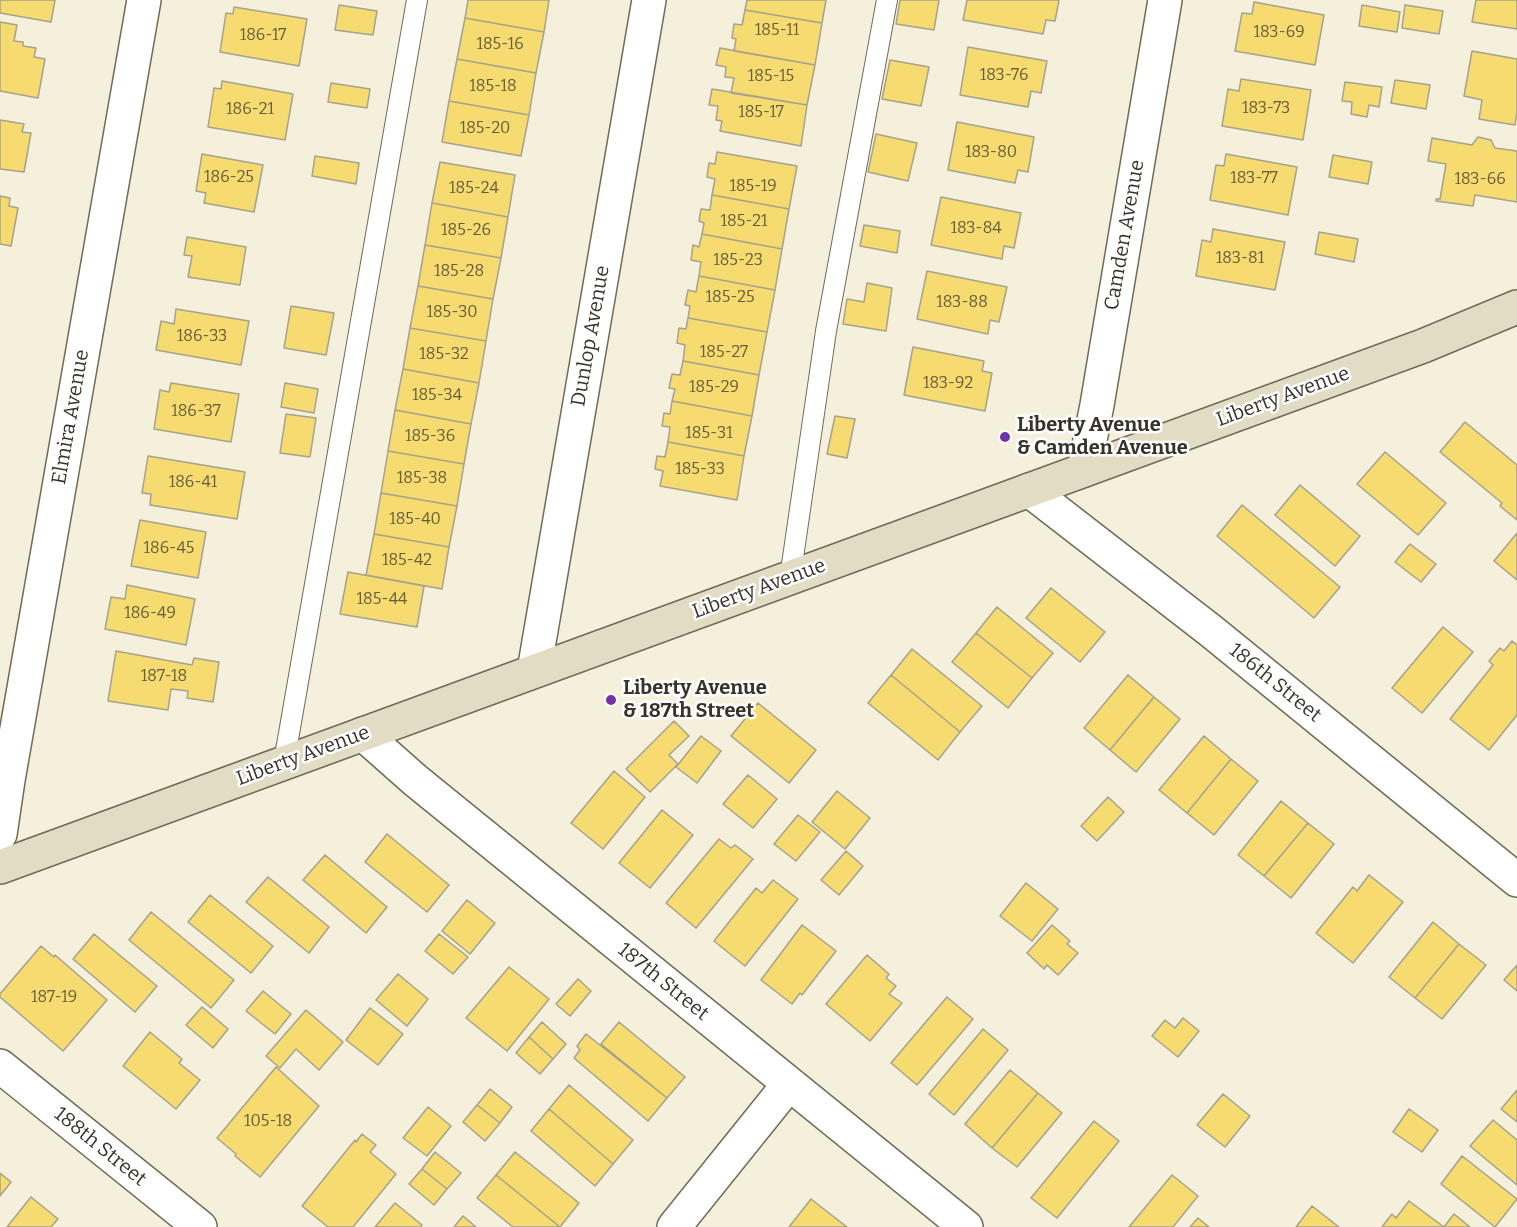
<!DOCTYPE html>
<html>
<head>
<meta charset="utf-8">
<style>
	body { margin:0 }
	canvas { display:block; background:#f5f0db }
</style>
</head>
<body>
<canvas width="1517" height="1227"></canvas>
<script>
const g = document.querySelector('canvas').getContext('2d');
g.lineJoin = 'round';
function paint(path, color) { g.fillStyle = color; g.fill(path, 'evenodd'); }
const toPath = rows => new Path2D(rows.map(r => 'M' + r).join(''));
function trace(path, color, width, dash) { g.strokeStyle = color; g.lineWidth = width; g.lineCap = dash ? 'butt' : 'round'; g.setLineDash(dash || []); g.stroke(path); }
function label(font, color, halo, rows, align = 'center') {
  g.font = font + ' Bitter,serif'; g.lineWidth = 5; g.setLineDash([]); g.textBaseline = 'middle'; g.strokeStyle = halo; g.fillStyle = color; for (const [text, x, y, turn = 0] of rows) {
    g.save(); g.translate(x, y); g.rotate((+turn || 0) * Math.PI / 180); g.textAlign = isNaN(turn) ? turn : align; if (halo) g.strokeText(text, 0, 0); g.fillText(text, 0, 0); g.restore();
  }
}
const building = toPath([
	[0,0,55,0,51,22,0,13,0,0],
	[468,0,549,0,544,32,465,18,468,0],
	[747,0,826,0,822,23,745,10,747,0],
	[900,0,939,0,934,30,896,24,900,0],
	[967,0,1059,0,1055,21,1046,20,1043,34,963,20,967,0],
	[1476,0,1517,0,1517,29,1472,22,1476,0],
	[1254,2,1324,15,1315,65,1235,51,1242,13,1252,14,1254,2],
	[339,5,377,11,373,35,335,30,339,5],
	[1362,5,1400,12,1397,32,1359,26,1362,5],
	[1405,5,1443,11,1439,34,1402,28,1405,5],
	[234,7,307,19,299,66,220,52,226,13,233,14,234,7],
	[745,10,822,23,815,65,734,51,736,39,732,38,734,24,742,25,745,10],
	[465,18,544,32,536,73,457,59,465,18],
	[0,22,17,25,14,41,23,42,23,46,36,48,34,57,45,59,38,98,0,91,0,22],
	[968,47,1047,61,1041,93,1031,91,1028,107,960,95,968,47],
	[720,48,815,65,807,105,731,93,734,78,725,77,726,67,716,65,720,48],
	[1472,51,1517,59,1517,112,1515,125,1479,119,1482,100,1464,96,1472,51],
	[457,59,536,73,529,115,449,101,457,59],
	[890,60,929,67,921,106,882,99,890,60],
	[1241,79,1311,90,1303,140,1222,126,1228,89,1239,91,1241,79],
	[1395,80,1430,85,1426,109,1391,103,1395,80],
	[222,81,293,94,285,140,208,127,214,88,221,89,222,81],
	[1345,82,1382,87,1379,107,1369,105,1367,117,1351,114,1352,102,1342,101,1345,82],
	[331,83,370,89,367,108,328,102,331,83],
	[712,89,807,105,801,146,720,131,722,121,716,120,718,106,709,105,712,89],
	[449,101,529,115,521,156,442,142,449,101],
	[0,120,24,124,22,132,31,133,24,172,0,169,0,120],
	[957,122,1034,137,1028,172,1018,170,1015,183,948,170,957,122],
	[876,134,917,143,908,181,868,172,876,134],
	[1478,137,1491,140,1495,148,1517,151,1517,202,1475,195,1473,206,1436,201,1436,199,1440,199,1446,164,1428,161,1432,138,1472,145,1478,137],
	[717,152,797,166,789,209,712,195,715,179,707,177,709,163,715,164,717,152],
	[202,154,263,165,254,212,204,203,206,193,196,191,202,154],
	[1226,154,1297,167,1288,215,1210,200,1216,165,1224,166,1226,154],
	[1333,155,1372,162,1368,184,1329,177,1333,155],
	[315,156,359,163,356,184,312,176,315,156],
	[440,162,515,175,508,217,432,203,440,162],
	[712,195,789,209,782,249,702,234,704,223,699,221,701,209,710,210,712,195],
	[0,196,10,198,9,206,18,208,11,246,0,244,0,196],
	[941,197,1021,213,1014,248,1004,246,1002,259,931,245,941,197],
	[432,203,508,217,501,258,425,245,432,203],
	[864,225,900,231,897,253,860,246,864,225],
	[1213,229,1285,242,1275,290,1196,276,1202,240,1211,242,1213,229],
	[1319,232,1358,239,1354,262,1315,254,1319,232],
	[702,234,782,249,775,290,699,276,701,262,691,260,693,245,699,247,702,234],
	[187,237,246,247,240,285,188,277,192,256,184,255,187,237],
	[425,245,501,258,493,299,418,286,425,245],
	[927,271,1007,287,999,322,990,320,988,334,917,319,927,271],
	[699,276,775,290,767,332,688,318,690,306,685,305,688,290,696,292,699,276],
	[867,283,892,288,886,331,843,324,847,299,864,302,867,283],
	[418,286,493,299,486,341,410,328,418,286],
	[291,306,334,313,326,355,284,348,291,306],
	[176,309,249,321,241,365,156,350,161,321,174,324,176,309],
	[688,318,767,332,759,375,683,361,685,345,677,343,679,328,686,329,688,318],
	[410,328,486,341,479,383,403,369,410,328],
	[913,347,984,361,982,371,992,373,985,411,904,395,913,347],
	[683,361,759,375,752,416,672,401,675,389,669,388,672,374,680,375,683,361],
	[403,369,479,383,471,424,395,410,403,369],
	[171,383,239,394,231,442,154,429,160,390,169,392,171,383],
	[285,383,318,389,314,413,281,407,285,383],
	[672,401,752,416,744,456,668,442,670,427,662,426,664,413,670,414,672,401],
	[395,410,471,424,464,464,388,451,395,410],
	[286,414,316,418,310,457,280,453,286,414],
	[835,416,855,419,847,458,827,454,835,416],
	[1465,422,1517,465,1517,520,1500,506,1502,503,1440,452,1465,422],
	[668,442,744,456,737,500,660,486,663,471,655,469,657,456,665,457,668,442],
	[388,451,464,464,457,506,381,493,388,451],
	[1385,452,1446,503,1418,535,1357,484,1385,452],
	[148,456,245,472,237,519,150,505,151,494,142,493,148,456],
	[1300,485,1360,536,1335,566,1275,515,1300,485],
	[381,493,457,506,449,547,374,534,381,493],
	[1242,505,1340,587,1314,618,1217,536,1242,505],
	[140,520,206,532,198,578,131,566,140,520],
	[1517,533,1517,580,1494,561,1517,533],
	[374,534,449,547,442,589,366,575,374,534],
	[1410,544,1436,564,1421,582,1395,562,1410,544],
	[348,572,424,586,417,627,340,614,348,572],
	[127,585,195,599,186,645,105,629,111,597,125,599,127,585],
	[1051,588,1105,632,1080,662,1026,618,1051,588],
	[997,607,1053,653,1032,678,976,633,997,607],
	[1443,627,1473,652,1422,713,1392,688,1443,627],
	[976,633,1032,678,1008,708,952,662,976,633],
	[1512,641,1517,645,1517,715,1489,750,1450,719,1493,665,1489,661,1500,648,1504,651,1512,641],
	[912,649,982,706,960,732,891,675,912,649],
	[116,651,192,665,194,658,219,662,213,702,187,698,188,691,171,689,168,710,108,701,116,651],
	[891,675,960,732,938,760,868,703,891,675],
	[1128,675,1154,697,1110,750,1084,728,1128,675],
	[1154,697,1180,719,1136,772,1110,750,1154,697],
	[758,703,816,750,789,783,731,736,758,703],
	[674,721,689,736,669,755,678,764,650,792,626,769,674,721],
	[701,736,721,751,697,783,676,767,701,736],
	[1204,736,1231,759,1187,813,1159,790,1204,736],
	[1231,759,1258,781,1214,835,1187,813,1231,759],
	[614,771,645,797,603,849,571,823,614,771],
	[748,775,777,799,753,828,723,804,748,775],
	[837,791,870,818,845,849,812,822,837,791],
	[1108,797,1124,812,1097,841,1081,826,1108,797],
	[1281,801,1308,823,1264,876,1238,855,1281,801],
	[662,810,693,835,650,888,619,863,662,810],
	[798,815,820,832,796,861,774,844,798,815],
	[1308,823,1334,844,1291,898,1264,876,1308,823],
	[387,834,449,885,427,912,365,862,387,834],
	[719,839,731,848,735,845,753,859,696,928,666,903,719,839],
	[846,851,863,866,839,895,821,880,846,851],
	[325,855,387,907,366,933,303,880,325,855],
	[1369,875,1403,902,1353,963,1316,933,1353,887,1357,891,1369,875],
	[268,877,329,927,309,953,246,902,268,877],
	[773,880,798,899,745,966,714,941,756,888,762,893,773,880],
	[1026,883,1058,909,1032,941,1000,916,1026,883],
	[210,895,273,946,251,973,188,922,210,895],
	[467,900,495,923,470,954,442,931,467,900],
	[151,912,234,980,211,1008,129,940,151,912],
	[1433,922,1459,944,1415,998,1389,977,1433,922],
	[802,925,836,951,802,995,800,993,792,1004,761,980,802,925],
	[1052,925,1070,941,1067,944,1078,953,1058,975,1047,965,1044,969,1027,953,1052,925],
	[94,934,157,986,135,1012,73,959,94,934],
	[439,934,468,957,453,974,425,951,439,934],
	[1459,944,1486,965,1442,1019,1415,998,1459,944],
	[41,946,54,957,55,955,107,1000,63,1051,0,997,0,994,41,946],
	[867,955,889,974,886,978,896,986,889,994,902,1003,870,1041,826,1004,867,955],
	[1517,965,1517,991,1504,980,1517,965],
	[509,967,549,999,507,1051,466,1018,509,967],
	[398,974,428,999,407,1026,376,1000,398,974],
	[578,979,591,991,570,1016,556,1004,578,979],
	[263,991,291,1014,275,1034,246,1011,263,991],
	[947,997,973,1019,917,1085,891,1063,947,997],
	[202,1007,228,1029,213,1048,186,1025,202,1007],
	[370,1008,403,1034,378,1065,346,1040,370,1008],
	[306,1010,343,1042,319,1070,296,1049,280,1068,266,1056,306,1010],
	[1183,1018,1199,1031,1178,1057,1152,1036,1165,1020,1175,1028,1183,1018],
	[542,1022,566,1044,553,1059,529,1037,542,1022],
	[619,1022,685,1077,667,1098,601,1044,619,1022],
	[983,1029,1008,1050,954,1115,929,1094,983,1029],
	[150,1032,182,1059,179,1063,200,1080,176,1109,123,1066,150,1032],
	[586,1034,667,1098,648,1121,574,1058,580,1050,577,1046,586,1034],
	[529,1037,553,1059,540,1074,516,1053,529,1037],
	[276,1067,319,1106,260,1177,235,1156,236,1154,217,1138,276,1067],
	[1010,1070,1038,1093,992,1148,965,1124,1010,1070],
	[569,1085,633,1140,613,1164,549,1109,569,1085],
	[490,1089,512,1107,500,1123,477,1105,490,1089],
	[1517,1090,1517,1122,1501,1109,1517,1090],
	[1038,1093,1062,1113,1017,1167,992,1148,1038,1093],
	[1223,1094,1250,1116,1225,1147,1197,1125,1223,1094],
	[477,1105,500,1123,485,1141,463,1122,477,1105],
	[428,1107,451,1126,427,1156,403,1138,428,1107],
	[549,1109,613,1164,595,1186,531,1131,549,1109],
	[1409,1109,1438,1130,1422,1152,1393,1132,1409,1109],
	[1493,1120,1517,1140,1517,1185,1470,1146,1493,1120],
	[1094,1121,1119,1141,1057,1218,1031,1198,1094,1121],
	[362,1134,376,1145,370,1152,396,1174,353,1227,328,1227,302,1206,355,1140,356,1142,362,1134],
	[435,1152,461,1173,447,1189,422,1169,435,1152],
	[515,1152,579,1203,560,1227,496,1175,515,1152],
	[1462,1156,1517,1199,1495,1227,1441,1184,1462,1156],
	[422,1169,447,1189,434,1205,409,1184,422,1169],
	[0,1173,11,1182,0,1196,0,1173],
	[496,1175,560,1227,513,1227,477,1198,496,1175],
	[1172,1175,1198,1196,1173,1227,1129,1227,1172,1175],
	[31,1197,58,1219,51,1227,7,1227,31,1197],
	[811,1199,847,1227,789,1227,811,1199],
	[1409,1201,1444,1227,1382,1227,1392,1214,1396,1218,1409,1201],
	[395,1203,422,1225,421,1227,375,1227,395,1203],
	[1312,1206,1339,1227,1296,1227,1312,1206],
	[1454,1214,1470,1227,1444,1227,1454,1214],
	[463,1216,476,1227,454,1227,463,1216],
	[1198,1218,1209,1227,1190,1227,1198,1218]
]);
const lane = toPath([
	[790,578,826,331,887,0],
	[284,762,417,0]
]);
const street = toPath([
	[1084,470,1097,405,1165,0],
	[1029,490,1211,631,1517,880],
	[534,671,649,0],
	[363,734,415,780,966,1227],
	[0,834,8,780,144,0],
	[0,1066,200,1227],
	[674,1227,789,1084]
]);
const secondary = toPath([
	[0,867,1423,346,1517,307]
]);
const markers = [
	[1005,437,6,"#7332a6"],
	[611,700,6,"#7332a6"]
];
const numberNames = [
	["185-11",777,31],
	["183-69",1279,33],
	["186-17",263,36],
	["185-16",500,45],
	["183-76",1004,76],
	["185-15",771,77],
	["185-18",493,87],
	["183-73",1266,109],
	["186-21",250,110],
	["185-17",761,113],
	["185-20",485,129],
	["183-80",991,153],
	["186-25",229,178],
	["183-77",1254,179],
	["183-66",1480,180],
	["185-19",753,187],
	["185-24",474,189],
	["185-21",744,222],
	["183-84",976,229],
	["185-26",466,231],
	["183-81",1240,259],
	["185-23",738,261],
	["185-28",459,272],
	["185-25",730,298],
	["183-88",962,303],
	["185-30",452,313],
	["186-33",202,337],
	["185-27",724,353],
	["185-32",444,355],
	["183-92",948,384],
	["185-29",714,388],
	["185-34",437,396],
	["186-37",196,412],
	["185-31",709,434],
	["185-36",430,437],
	["185-33",700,470],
	["185-38",422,479],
	["186-41",193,483],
	["185-40",415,520],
	["186-45",169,549],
	["185-42",407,561],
	["185-44",382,600],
	["186-49",150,614],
	["187-18",164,677],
	["187-19",54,998],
	["105-18",268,1122]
];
const streetNames = [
	["Camden Avenue",1125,235,-80],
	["Dunlop Avenue",591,336,-80],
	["Liberty Avenue",1283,397,-20],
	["Elmira Avenue",71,417,-80],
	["Liberty Avenue",759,589,-20],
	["186th Street",1275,683,39],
	["Liberty Avenue",303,756,-20],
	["187th Street",663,982,39],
	["188th Street",100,1147,39]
];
const poiNames = [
	["Liberty Avenue",1017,425],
	["& Camden Avenue",1017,448],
	["Liberty Avenue",623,688],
	["& 187th Street",623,711]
];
paint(building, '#f5db70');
trace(building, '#a6a28e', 1.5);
trace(lane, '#706b58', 22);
trace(street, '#706b58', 36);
trace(secondary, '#706b58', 36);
trace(lane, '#fff', 20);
trace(street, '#fff', 33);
trace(secondary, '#e2dcc5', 33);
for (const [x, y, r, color] of markers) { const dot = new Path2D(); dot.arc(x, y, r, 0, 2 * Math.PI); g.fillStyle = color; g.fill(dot); trace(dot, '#fff', 2); }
label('16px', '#655d3c', null, numberNames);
label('20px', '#35332a', '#fff', streetNames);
label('bold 20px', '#35332a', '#fff', poiNames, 'left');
</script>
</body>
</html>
